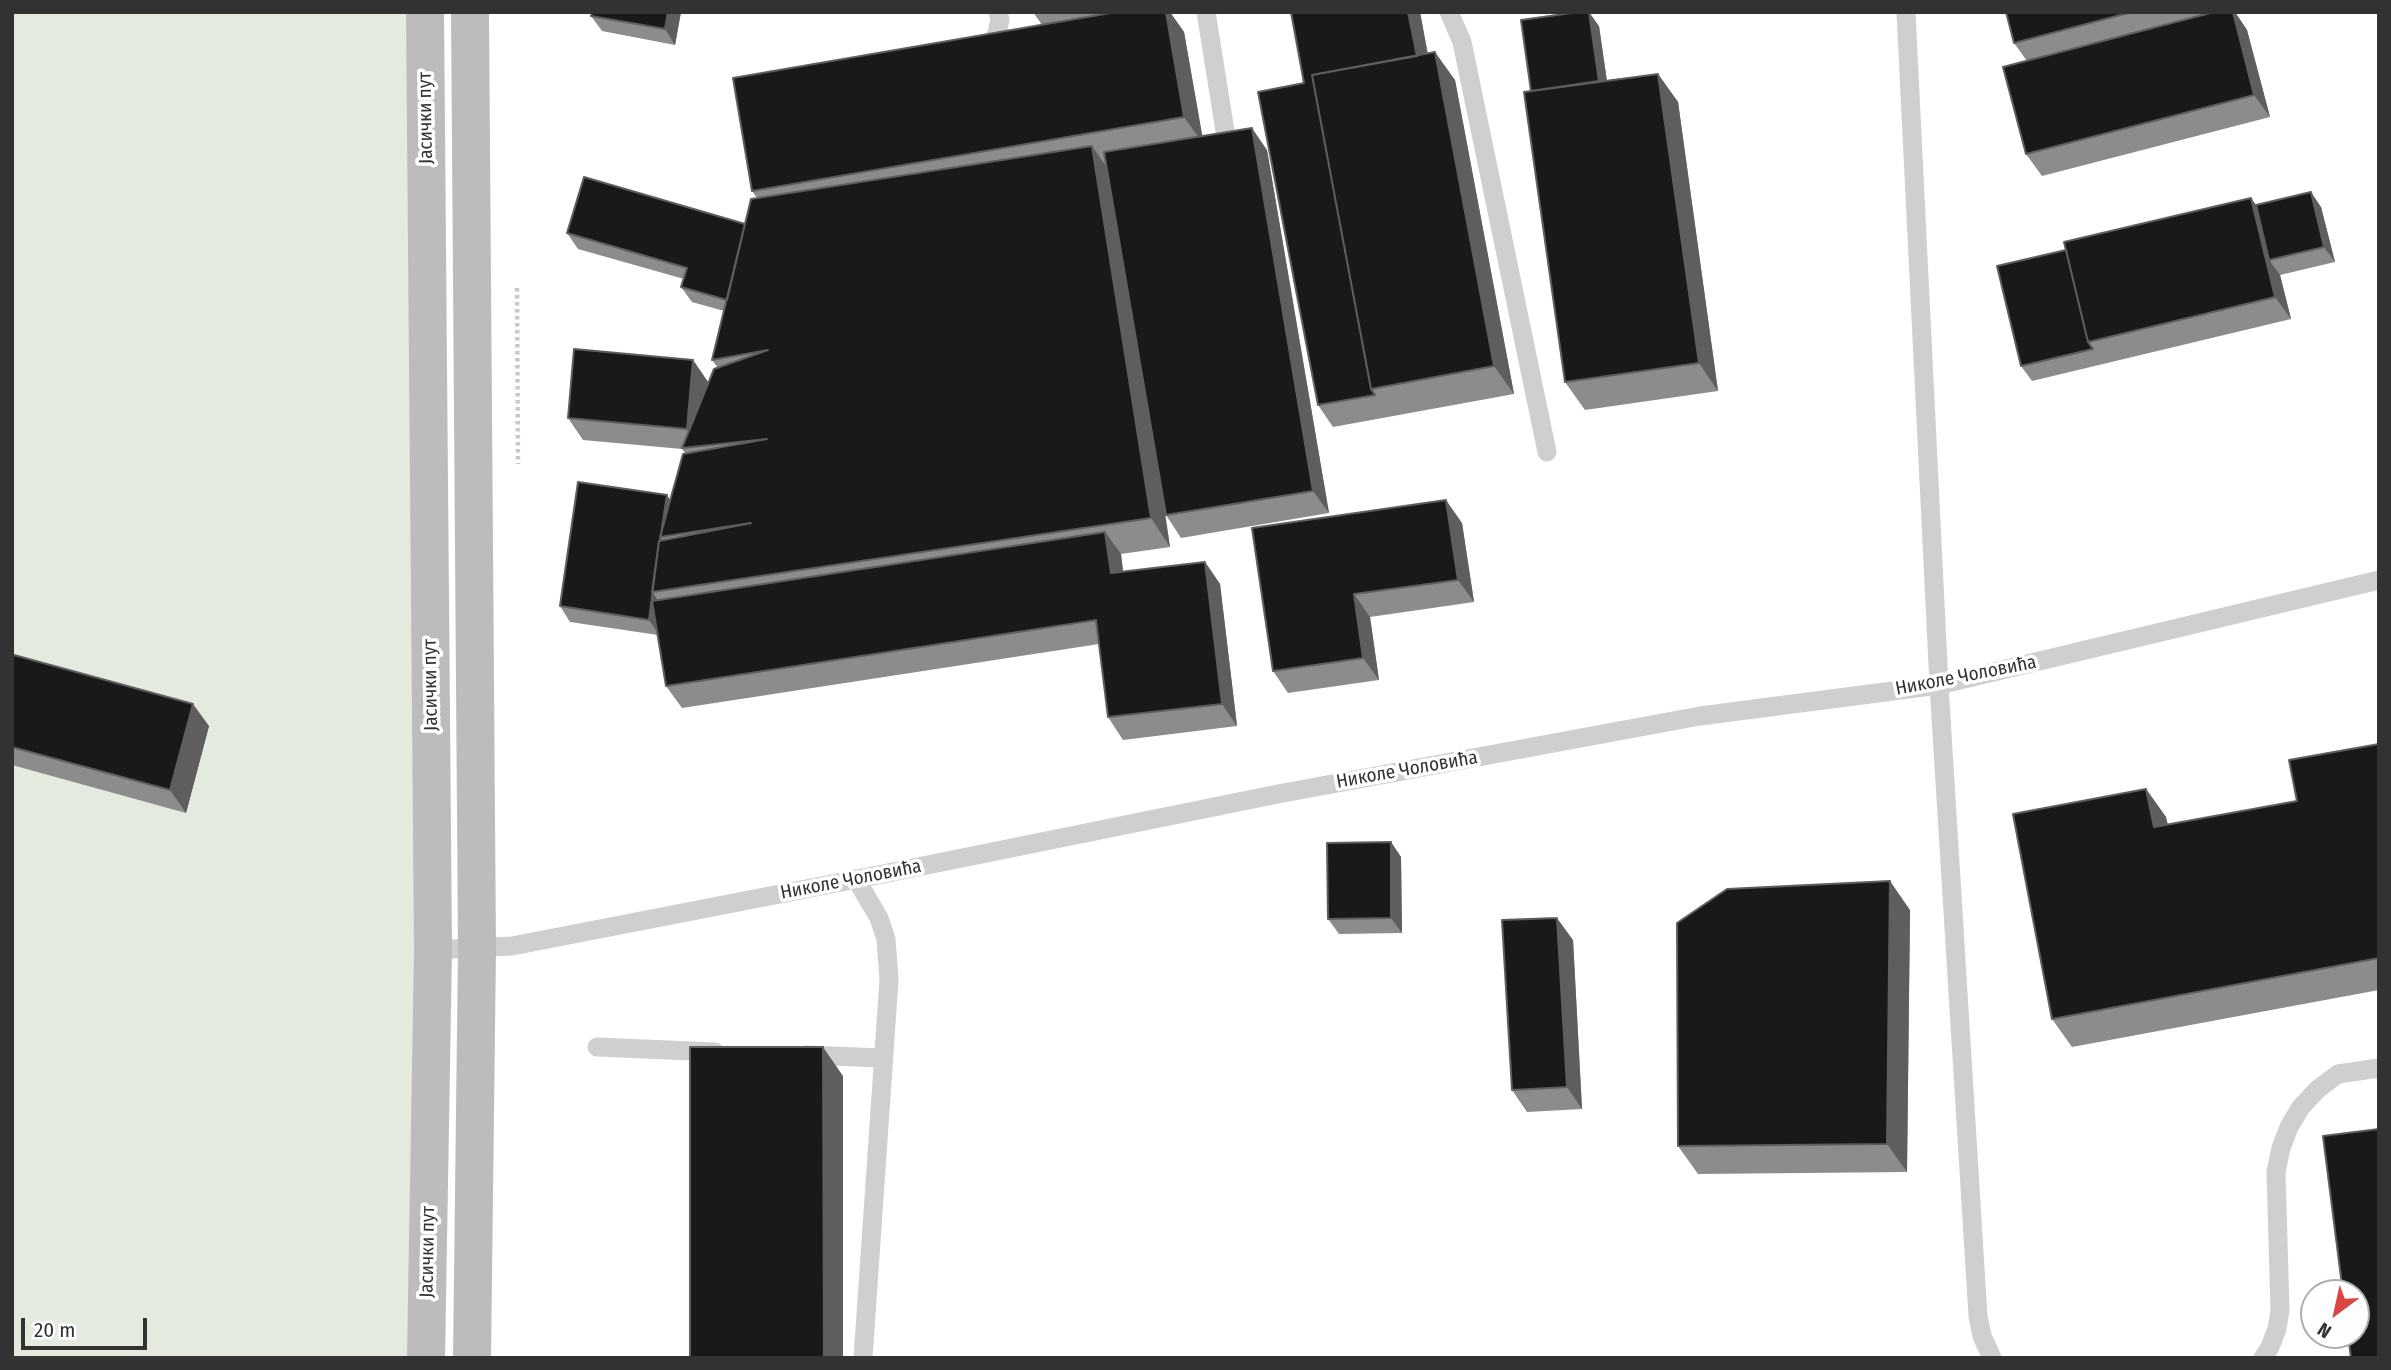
<!DOCTYPE html>
<html>
<head>
<meta charset="utf-8">
<style>
	body { margin:0 }
	#map { position:relative; width:2391px; height:1370px; overflow:hidden; background:#fff; font-family:"Fira Sans Condensed",sans-serif }
	canvas { display:block }
	.frame { position:absolute; inset:0; border:14px solid #323232; pointer-events:none }
	.north { position:absolute; left:2300px; top:1279px; width:70px; height:70px; box-sizing:border-box; background:#fff; border:2px solid #adadad; border-radius:50%; rotate:213deg; font-size:19px; font-weight:700; line-height:28px; text-align:center; color:#323232 }
	.north::after { content:''; display:block; margin:auto; width:24px; height:32px; background:#d94644; clip-path:polygon(50% 0,100% 100%,50% 72%,0 100%) }
	.scale { position:absolute; left:21px; top:1318px; width:126px; height:32px; box-sizing:border-box; border:4px solid #323232; border-top:0; padding-left:9px; font-size:21px; line-height:24px; white-space:nowrap; color:#323232; -webkit-text-stroke:5px #fff; paint-order:stroke }
</style>
</head>
<body>
<div id="map">
<canvas width="2391" height="1370"></canvas>
<div class="frame"></div>
<div class="north">N</div>
<div class="scale">20 m</div>
</div>
<script>
const g = document.querySelector('canvas').getContext('2d');
g.lineJoin = 'round';
function paint(path, color) { g.fillStyle = color; g.fill(path, 'evenodd'); }
const toPath = rows => new Path2D(rows.map(r => 'M' + r).join(''));
function trace(path, color, width, dash) { g.strokeStyle = color; g.lineWidth = width; g.lineCap = dash ? 'butt' : 'round'; g.setLineDash(dash || []); g.stroke(path); }
function label(font, color, halo, rows, align = 'center') {
  g.font = font + ' "Fira Sans Condensed",sans-serif'; g.lineWidth = 7; g.setLineDash([]); g.textBaseline = 'middle'; g.strokeStyle = halo; g.fillStyle = color; for (const [text, x, y, turn = 0] of rows) {
    g.save(); g.translate(x, y); g.rotate((+turn || 0) * Math.PI / 180); g.textAlign = isNaN(turn) ? turn : align; if (halo) g.strokeText(text, 0, 0); g.fillText(text, 0, 0); g.restore();
  }
}
const green = toPath([
	[12,12,425,12,426,1358,12,1358]
]);
const path = toPath([
	[517,288,518,464]
]);
const lane = toPath([
	[1206,12,1229,156],
	[1449,12,1462,42,1547,452],
	[1906,12,1939,685,1978,1316,1982,1336,1992,1358],
	[981,52,992,43,997,33,1000,20,998,12],
	[856,879,879,918,886,939,889,980,863,1358],
	[433,950,512,946,888,873,1278,794,1700,716,1939,685,2379,580],
	[597,1047,715,1052],
	[805,1055,883,1058],
	[2263,1358,2270,1347,2277,1329,2280,1310,2276,1172,2281,1148,2289,1127,2301,1107,2318,1089,2338,1074,2379,1068]
]);
const secondary = toPath([
	[425,12,433,950,426,1358],
	[470,12,477,949,472,1358]
]);
const wall = toPath([
	[592,12,681,12,675,45,602,31,591,16],
	[1033,12,1174,12,1175,14,1171,14,1184,32,1202,136,1267,150,1329,513,1181,538,1166,515,1165,511,1170,547,1121,554,1123,572,1205,562,1220,584,1237,726,1123,740,1108,717,1099,644,682,708,666,686,658,635,570,622,560,606,670,500,686,454,682,449,583,440,568,418,693,360,708,382,718,368,712,360,724,311,692,302,681,287,684,279,578,249,567,233,745,224,757,198,752,191,1042,25],
	[1291,12,1420,12,1428,54,1455,80,1514,394,1333,427,1318,405,1304,83],
	[2006,12,2235,12,2247,30,2270,117,2042,176,2026,154,2027,61,2014,43],
	[1599,26,1607,80,1658,74,1678,102,1718,391,1585,410,1565,382],
	[2251,198,2256,205,2321,207,2335,262,2280,275,2291,319,2032,381,2021,366,2066,250],
	[1462,523,1474,602,1370,617,1379,680,1288,693,1273,671,1252,528],
	[12,660,209,726,186,813,12,765],
	[2379,744,2379,990,2072,1047,2052,1019,2146,789,2166,817,2168,825,2297,801],
	[1391,842,1401,857,1402,933,1339,934,1328,919],
	[1910,910,1907,1172,1698,1174,1678,1146],
	[1573,940,1582,1109,1527,1112,1512,1090]
]);
const shadedWall = toPath([
	[668,12,681,12,675,45,665,29],
	[1166,12,1170,12,1184,32,1204,145,1184,117],
	[1408,12,1420,12,1433,84,1418,62],
	[1589,12,1599,26,1611,111,1601,95],
	[2233,12,2235,12,2247,30,2270,117,2254,95],
	[1435,52,1455,80,1514,394,1494,366],
	[1658,74,1678,102,1718,391,1699,363],
	[1252,128,1267,150,1329,513,1313,491],
	[1092,146,1112,175,1170,547,1151,518],
	[2311,192,2321,207,2335,262,2324,247],
	[2251,198,2266,220,2269,260,2280,275,2291,319,2275,297],
	[693,360,708,382,699,446,687,429],
	[667,495,677,510,661,537],
	[1446,500,1462,523,1474,602,1458,580],
	[1105,532,1121,554,1126,595,1111,573],
	[1205,562,1220,584,1237,726,1222,704],
	[653,593,663,608,659,635,649,620],
	[1354,594,1370,617,1379,680,1363,658],
	[193,704,209,726,186,813,170,790],
	[2146,789,2166,817,2174,856,2154,827],
	[1391,842,1401,857,1402,933,1391,918],
	[1890,881,1910,910,1907,1172,1887,1144],
	[1557,918,1573,940,1582,1109,1567,1087],
	[823,1047,843,1076,843,1358,824,1358]
]);
const building = toPath([
	[592,12,668,12,665,29,591,16,592,12],
	[1116,12,1166,12,1184,117,752,191,733,78,1116,12],
	[1291,12,1408,12,1417,56,1312,75,1371,389,1375,395,1318,405,1258,92,1304,83,1291,12],
	[1579,12,1589,12,1599,81,1531,91,1521,20,1579,12],
	[2006,12,2132,12,2014,43,2006,12],
	[2214,12,2233,12,2254,95,2026,154,2003,67,2214,12],
	[1435,52,1494,366,1371,389,1312,75,1435,52],
	[1658,74,1699,363,1565,382,1524,92,1658,74],
	[1252,128,1313,491,1166,515,1104,152,1252,128],
	[1092,146,1151,518,652,592,659,541,751,523,660,537,683,454,767,439,682,448,714,369,768,350,712,360,751,199,1092,146],
	[584,177,745,224,727,300,681,287,687,268,567,233,584,177],
	[2311,192,2324,247,2269,260,2256,205,2311,192],
	[2251,198,2275,297,2088,342,2064,242,2251,198],
	[2066,250,2088,342,2093,349,2021,366,1997,266,2066,250],
	[574,349,693,360,687,429,568,418,574,349],
	[578,482,667,495,660,541,659,541,649,620,560,606,578,482],
	[1446,500,1458,580,1354,594,1363,658,1273,671,1252,528,1446,500],
	[1105,532,1111,573,1205,562,1222,704,1108,717,1096,620,666,686,652,601,1105,532],
	[14,655,193,704,170,790,12,747,12,660,14,655],
	[2379,744,2379,958,2052,1019,2013,814,2146,789,2154,827,2297,801,2289,760,2379,744],
	[1391,842,1391,918,1328,919,1327,843,1391,842],
	[1890,881,1887,1144,1678,1146,1677,923,1727,889,1890,881],
	[1557,918,1567,1087,1512,1090,1502,920,1557,918],
	[690,1047,823,1047,824,1358,690,1358,690,1047],
	[2379,1129,2379,1358,2351,1358,2348,1335,2356,1335,2356,1293,2343,1293,2323,1136,2379,1129]
]);
const streetNames = [
	["Јасички пут",426,118,-91],
	["Николе Чоловића",1966,676,-11],
	["Јасички пут",431,685,-91],
	["Николе Чоловића",1407,770,-10],
	["Николе Чоловића",851,880,-11],
	["Јасички пут",428,1252,-89]
];
paint(green, '#e4eade');
trace(path, '#c9c9c9', 4.5, [3.5, 3.5]);
trace(lane, '#cfcfcf', 19);
trace(secondary, '#bcbcbc', 38);
paint(wall, '#8c8c8c');
paint(shadedWall, '#5e5e5e');
paint(building, '#191919');
trace(building, '#5e5e5e', 2);
label('19px', '#323232', '#fff', streetNames);
</script>
</body>
</html>
